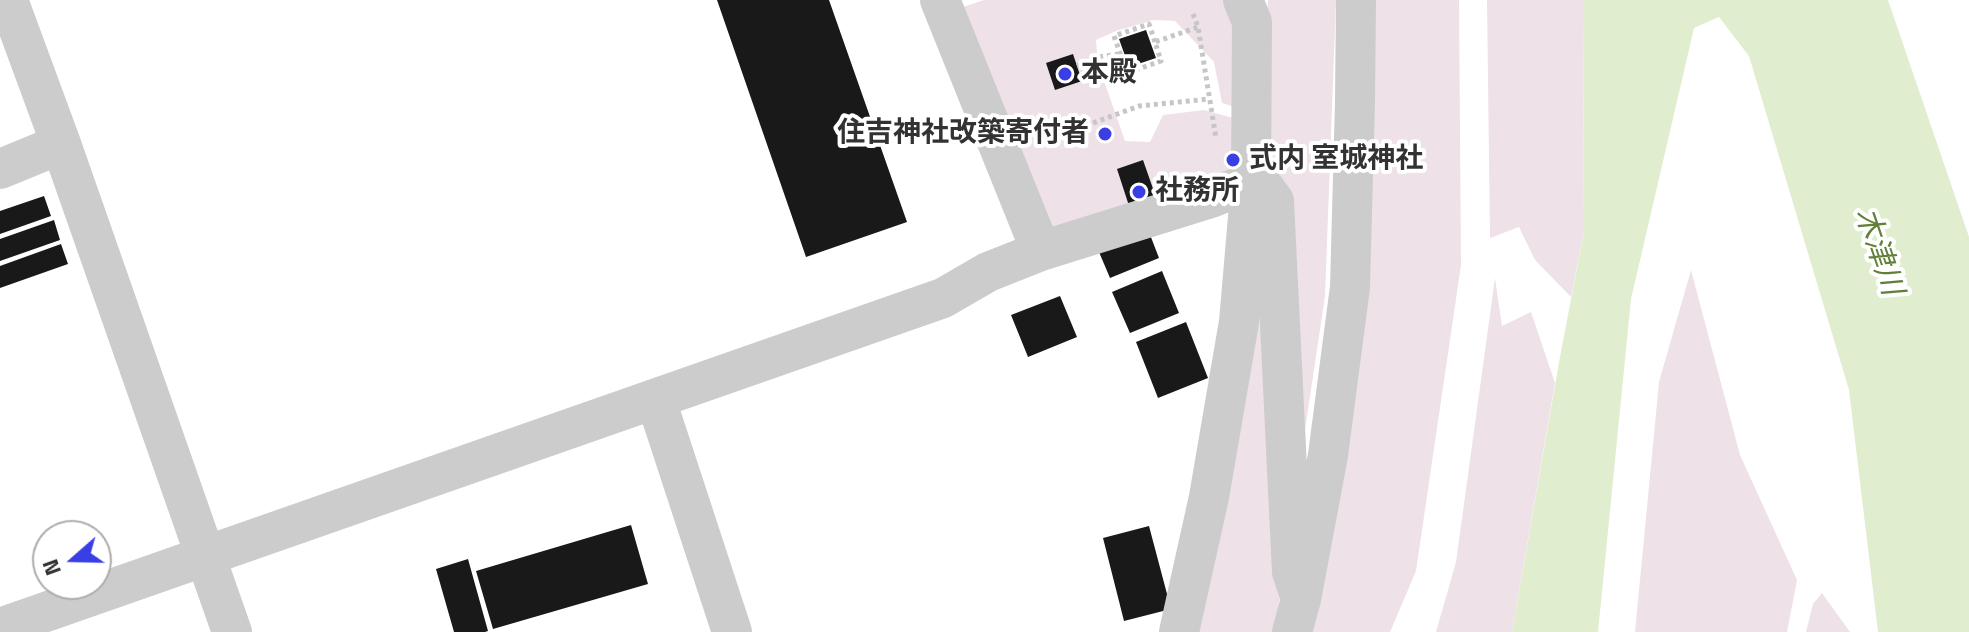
<!DOCTYPE html>
<html>
<head>
<meta charset="utf-8">
<style>
	body { margin:0 }
	#map { position:relative; width:1969px; height:632px; overflow:hidden; background:#fff; font-family:"Titillium Web",sans-serif }
	canvas { display:block }
	.north { position:absolute; left:32px; top:520px; width:80px; height:80px; box-sizing:border-box; background:#fff; border:2px solid #adadad; border-radius:50%; rotate:250deg; font-size:22px; font-weight:700; line-height:32px; text-align:center; color:#323232 }
	.north::after { content:''; display:block; margin:auto; width:28px; height:36px; background:#393fe4; clip-path:polygon(50% 0,100% 100%,50% 72%,0 100%) }
</style>
</head>
<body>
<div id="map">
<canvas width="1969" height="632"></canvas>
<div class="north">N</div>
</div>
<script>
const g = document.querySelector('canvas').getContext('2d');
g.lineJoin = 'round';
function paint(path, color) { g.fillStyle = color; g.fill(path, 'evenodd'); }
const toPath = rows => new Path2D(rows.map(r => 'M' + r).join(''));
function trace(path, color, width, dash) { g.strokeStyle = color; g.lineWidth = width; g.lineCap = dash ? 'butt' : 'round'; g.setLineDash(dash || []); g.stroke(path); }
function label(font, color, halo, rows, align = 'center') {
  g.font = font + ' "Titillium Web","Noto Sans JP",sans-serif'; g.lineWidth = 8; g.setLineDash([]); g.textBaseline = 'middle'; g.strokeStyle = halo; g.fillStyle = color; for (const [text, x, y, turn = 0] of rows) {
    g.save(); g.translate(x, y); g.rotate((+turn || 0) * Math.PI / 180); g.textAlign = isNaN(turn) ? turn : align; if (halo) g.strokeText(text, 0, 0); g.fillText(text, 0, 0); g.restore();
  }
}
const green = toPath([
	[984,0,1226,0,1235,16,1238,108,1222,103,1214,62,1175,21,1153,20,1116,31,1096,40,1098,64,1125,141,1150,142,1163,115,1204,110,1241,120,1238,168,1045,241,963,7],
	[1268,0,1336,0,1325,296,1279,604,1272,632,1191,632,1259,226],
	[1369,0,1459,0,1461,265,1416,571,1390,632,1300,632],
	[1487,0,1583,0,1584,231,1571,297,1535,260,1519,227,1490,238],
	[1691,270,1740,455,1797,580,1787,632,1635,632,1659,382],
	[1495,278,1502,326,1531,312,1555,383,1512,632,1436,632,1456,562],
	[1822,593,1850,632,1806,632,1813,604]
]);
const water = toPath([
	[1583,0,1888,0,1969,237,1969,632,1878,632,1849,390,1749,56,1719,17,1694,28,1631,299,1598,632,1512,632,1560,357,1584,231]
]);
const building = toPath([
	[717,0,829,0,907,222,806,257],
	[1146,30,1156,58,1129,67,1119,39],
	[1073,54,1082,81,1055,90,1046,63],
	[1143,160,1158,203,1131,212,1117,169],
	[44,196,51,216,0,234,0,211],
	[54,220,60,240,0,261,0,239],
	[1149,232,1159,258,1110,278,1099,252],
	[61,244,68,264,0,288,0,266],
	[1162,271,1179,313,1130,333,1112,292],
	[1060,296,1077,337,1028,357,1011,315],
	[1186,322,1208,378,1158,398,1136,342],
	[631,525,648,584,493,629,476,571],
	[1149,526,1171,609,1124,621,1103,538],
	[468,559,488,631,485,632,454,632,436,569]
]);
const path = toPath([
	[1193,14,1198,27,1216,138],
	[1155,42,1149,24,1114,36,1127,73,1161,61,1155,42,1198,27],
	[1077,66,1098,57,1119,54],
	[1093,123,1139,106,1209,99]
]);
const minor = toPath([
	[8,0,61,144,232,632],
	[940,0,1041,251],
	[0,169,61,144],
	[656,400,732,632],
	[0,628,943,298,988,272,1041,251,1211,198,1251,182,1263,186,1274,201,1292,572,1301,599],
	[1179,632,1209,497,1239,322,1251,182,1252,22,1243,0],
	[1292,632,1301,599,1328,455,1350,287,1355,102,1356,0]
]);
const markers = [
	[1065,74,8,"#393fe4"],
	[1105,134,8,"#393fe4"],
	[1233,160,8,"#393fe4"],
	[1139,192,8,"#393fe4"]
];
const poiNames = [
	["本殿",1081,74],
	["住吉神社改築寄付者",1089,134,"right"],
	["式内 室城神社",1249,160],
	["社務所",1155,192]
];
const waterNames = [
	["木津川",1877,252,71]
];
paint(green, '#eee1e7');
paint(water, '#e0edce');
paint(building, '#191919');
trace(path, '#c6c6c6', 5, [4, 4]);
trace(minor, '#ccc', 40);
for (const [x, y, r, color] of markers) { const dot = new Path2D(); dot.arc(x, y, r, 0, 2 * Math.PI); g.fillStyle = color; g.fill(dot); trace(dot, '#fff', 3); }
label('bold 28px', '#323232', '#fff', poiNames, 'left');
label('italic 30px', '#628038', '#fff', waterNames);
</script>
</body>
</html>
